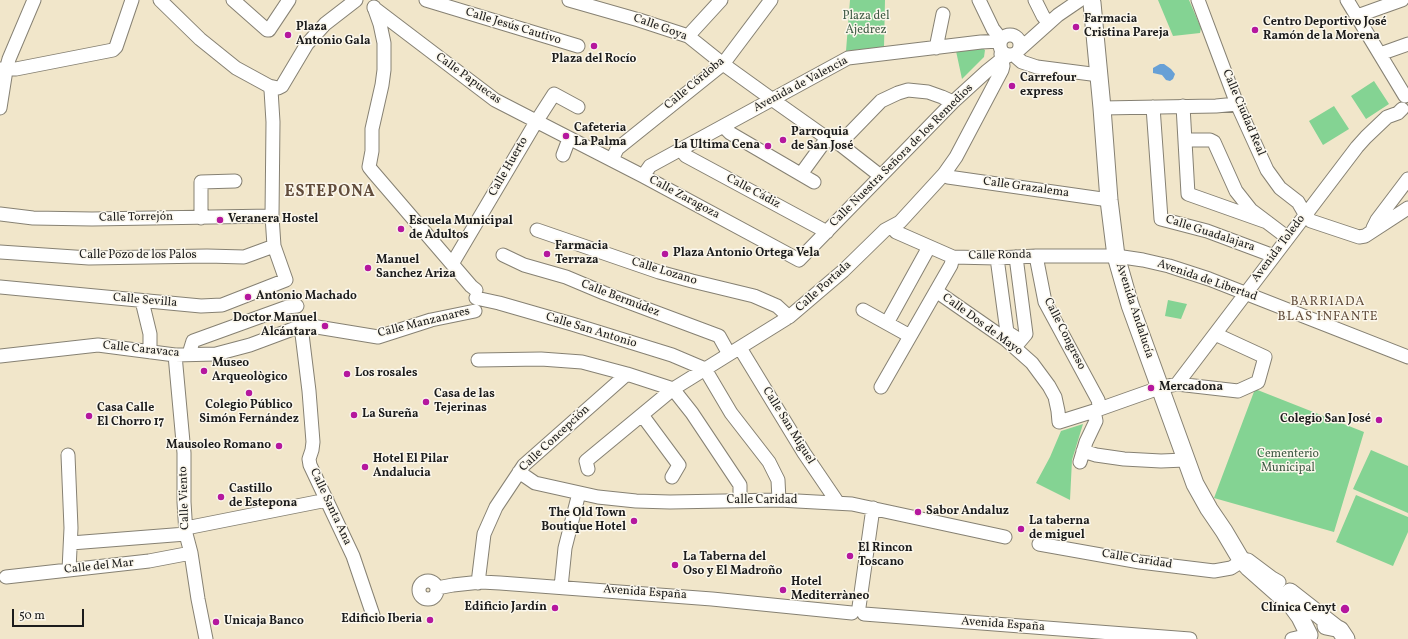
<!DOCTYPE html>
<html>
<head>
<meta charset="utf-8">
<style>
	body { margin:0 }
	#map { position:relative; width:1408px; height:639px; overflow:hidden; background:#f1e6ca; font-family:Vollkorn,serif }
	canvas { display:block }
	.scale { position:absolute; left:12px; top:609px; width:72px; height:18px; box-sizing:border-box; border:2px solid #1c1c1c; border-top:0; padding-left:5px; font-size:12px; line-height:14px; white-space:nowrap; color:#1c1c1c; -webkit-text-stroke:3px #fbf7ec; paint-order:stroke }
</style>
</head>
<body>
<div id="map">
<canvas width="1408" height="639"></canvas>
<div class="scale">50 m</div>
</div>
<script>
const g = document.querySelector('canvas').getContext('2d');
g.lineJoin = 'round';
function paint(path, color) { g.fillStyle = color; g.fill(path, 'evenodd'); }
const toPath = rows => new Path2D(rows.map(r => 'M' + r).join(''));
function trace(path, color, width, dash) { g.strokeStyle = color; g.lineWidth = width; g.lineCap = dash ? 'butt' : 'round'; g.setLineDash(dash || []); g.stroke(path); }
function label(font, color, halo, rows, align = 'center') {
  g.font = font + ' Vollkorn,serif'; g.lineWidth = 3; g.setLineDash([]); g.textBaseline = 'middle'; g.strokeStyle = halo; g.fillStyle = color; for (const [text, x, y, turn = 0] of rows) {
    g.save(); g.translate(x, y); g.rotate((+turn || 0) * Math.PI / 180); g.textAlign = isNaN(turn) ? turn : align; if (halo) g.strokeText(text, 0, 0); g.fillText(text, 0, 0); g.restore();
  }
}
const green = toPath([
	[850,0,885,0,884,47,846,51],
	[1158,0,1189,0,1201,28,1200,33,1173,36],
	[982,48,985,50,984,57,962,79,956,51],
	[1374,81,1389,104,1366,119,1351,96],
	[1334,106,1349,129,1323,145,1309,121],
	[1168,300,1187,304,1181,319,1165,316],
	[1255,389,1364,432,1334,532,1214,498],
	[1083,424,1072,460,1070,500,1036,483,1050,457,1061,431],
	[1371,450,1408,466,1408,513,1353,489],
	[1356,495,1408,517,1408,532,1393,566,1336,542]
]);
const water = toPath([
	[1160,64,1164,64,1171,69,1175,74,1173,79,1170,81,1166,80,1162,75,1153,73,1153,68]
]);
const minor = toPath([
	[160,0,200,39,236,68,269,86,278,88,282,86,307,44,325,24,356,0],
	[233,0,267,30,269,30,289,0],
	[426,0,578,46],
	[569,0,639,20,688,36,723,64,773,100,831,141,837,142,878,174,882,175],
	[979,0,993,29,1001,39],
	[1035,0,1043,16,1047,21],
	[1198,0,1237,104,1267,170,1280,188,1298,202,1305,214,1311,221,1359,237,1365,236,1408,208],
	[1347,0,1405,96],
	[374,7,380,24,384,43,384,70,382,85,372,129,372,151,369,167,373,172,471,286,476,290],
	[374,8,495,100,643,176,799,260,953,102,987,71,1002,59,1008,56],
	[1357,16,1402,0],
	'1000 45a10 10 0 1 1 20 0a10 10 0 1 1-20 0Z',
	[688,36,721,0],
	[936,48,943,14],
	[1020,49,1058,15,1080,0],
	[1380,54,1408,44],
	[1014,55,1022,62,1037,67,1099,75],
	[0,69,16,69,113,50,116,47,132,0],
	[1183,106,1188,194,1267,222],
	[1153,107,1161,219,1207,231,1274,256],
	[0,108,6,70,9,59,34,0],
	[1102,108,1216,106,1237,104],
	[726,126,726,129,730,133,814,182],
	[1185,140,1210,140,1214,142,1236,191,1251,210,1288,238],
	[837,142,848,135,881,101,898,93,908,90,928,92,942,97,953,102],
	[681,150,686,156,827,232],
	[563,155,569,139],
	[612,160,617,149,723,64,771,0],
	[801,174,825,141,826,137],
	[944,174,948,177,1109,200],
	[643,176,650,166,848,58,981,42,1000,41],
	[0,214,33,218,92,219,272,216],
	[201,218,201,182,235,181],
	[892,227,896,232,953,257,997,258,1036,256,1116,256,1143,260,1169,266,1209,279,1408,357],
	[1373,228,1377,220,1408,179],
	[537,230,659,272,692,281,754,296,777,306,789,317],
	[0,252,89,258,207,256,244,257,274,246],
	[503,255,524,265,566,277,604,293,719,336,729,354],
	[1036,256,1045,302,1098,400,1100,409],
	[997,258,1007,332,1018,339],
	[452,264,536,122,554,94,578,107],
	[0,287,201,306,222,305,286,280,274,246,272,216,273,122,271,90,269,86],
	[936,291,1005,339,1032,363,1049,386,1055,397,1058,411,1059,422,1094,411,1159,388,1177,384,1357,147,1366,137,1387,117,1398,113,1402,109],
	[476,298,499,303,572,324,672,355,705,369,731,413,769,462,778,480,779,500],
	[142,301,150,334,150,352],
	[863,310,910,336],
	[887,323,929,247],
	[301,326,309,391,313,442,312,450,309,459,310,465,353,556,373,615],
	[1015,347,1026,334,1016,257],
	[740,348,804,453,838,503],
	[189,354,193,341,287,307,297,306],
	[175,355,184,453,184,502,186,534,191,553,198,599,206,639],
	[0,356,98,345,175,355,216,354,250,345,301,326,311,326,378,337,431,320,475,311],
	[478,360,541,359,582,362,627,374,673,389,692,413,740,485,740,500],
	[1177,384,1238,391,1258,382,1265,357,1215,334],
	[881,387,951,265,953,257],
	[642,415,679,465,672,477],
	[1083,451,1096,455,1124,459,1161,461,1185,460],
	[68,455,71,528,69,570],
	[1080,462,1086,442,1096,421,1094,411],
	[588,469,586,461,673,389,789,317,843,271,885,230,900,222,944,174,956,157,1002,70,1003,66,1001,54],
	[519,472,535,483,598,497,636,501,670,502,779,500,852,504,1005,537],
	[186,528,327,500],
	[71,543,186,534],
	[1039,544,1140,562,1214,571,1231,568,1242,561,1248,560,1272,578,1279,582],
	[6,577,149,561,191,553],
	'419 590a9 9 0 1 1 18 0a9 9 0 1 1-18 0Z',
	[478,583,484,534,496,507,524,465,627,374],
	[561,587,565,548,579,493],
	[437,588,453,585,481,582,500,583,712,599,852,613],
	[859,607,873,508],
	[864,614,1190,639],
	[1292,639,1309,635]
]);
const major = toPath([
	[1092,3,1102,108,1109,200,1116,256,1130,305,1195,484,1209,509,1224,531,1240,558,1249,568,1292,606,1300,617,1309,635],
	[1290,592,1336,628],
	[1326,626,1336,628,1340,630,1346,639]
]);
const markers = [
	[1076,27,4,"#b5179e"],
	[1255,30,4,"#b5179e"],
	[288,35,4,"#b5179e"],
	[594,46,4,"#b5179e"],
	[1012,86,4,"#b5179e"],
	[566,136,4,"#b5179e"],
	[783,140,4,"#b5179e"],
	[768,146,4,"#b5179e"],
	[220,220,4,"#b5179e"],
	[401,229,4,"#b5179e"],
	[547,254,4,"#b5179e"],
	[665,254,4,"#b5179e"],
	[368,268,4,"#b5179e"],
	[248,297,4,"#b5179e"],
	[325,326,4,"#b5179e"],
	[204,371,4,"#b5179e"],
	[347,374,4,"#b5179e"],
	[1151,388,4,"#b5179e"],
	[249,393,4,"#b5179e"],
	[426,402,4,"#b5179e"],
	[354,415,4,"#b5179e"],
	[89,416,4,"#b5179e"],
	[1379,420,4,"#b5179e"],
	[279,446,4,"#b5179e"],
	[365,467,4,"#b5179e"],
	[221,497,4,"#b5179e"],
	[918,512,4,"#b5179e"],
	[634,521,4,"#b5179e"],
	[1021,529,4,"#b5179e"],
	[850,556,4,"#b5179e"],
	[675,565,4,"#b5179e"],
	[783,590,4,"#b5179e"],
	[555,608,4,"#b5179e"],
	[1345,609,5,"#b5179e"],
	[430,620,4,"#b5179e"],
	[216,622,4,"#b5179e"]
];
const parkNames = [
	["Plaza del",866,17],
	["Ajedrez",866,31],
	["Cementerio",1288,455],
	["Municipal",1288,469]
];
const poiNames = [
	["Farmacia",1084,20],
	["Cristina Pareja",1084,34],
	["Centro Deportivo José",1263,23],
	["Ramón de la Morena",1263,37],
	["Plaza",296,28],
	["Antonio Gala",296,42],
	["Plaza del Rocío",594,60,"center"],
	["Carrefour",1020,79],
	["express",1020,93],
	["Cafeteria",574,129],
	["La Palma",574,143],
	["Parroquia",791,133],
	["de San José",791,147],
	["La Ultima Cena",760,146,"right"],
	["Veranera Hostel",228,220],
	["Escuela Municipal",409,222],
	["de Adultos",409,236],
	["Farmacia",555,247],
	["Terraza",555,261],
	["Plaza Antonio Ortega Vela",673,254],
	["Manuel",376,261],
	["Sanchez Ariza",376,275],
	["Antonio Machado",256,297],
	["Doctor Manuel",317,319,"right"],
	["Alcántara",317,333,"right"],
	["Museo",212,364],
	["Arqueològico",212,378],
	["Los rosales",355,374],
	["Mercadona",1159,388],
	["Casa de las",434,395],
	["Tejerinas",434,409],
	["Colegio Público",249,406,"center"],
	["Simón Fernández",249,420,"center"],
	["Casa Calle",97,409],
	["El Chorro 17",97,423],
	["La Sureña",362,415],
	["Colegio San José",1371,420,"right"],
	["Mausoleo Romano",271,446,"right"],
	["Hotel El Pilar",373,460],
	["Andalucia",373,474],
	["Castillo",229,490],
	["de Estepona",229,504],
	["Sabor Andaluz",926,512],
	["The Old Town",626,514,"right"],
	["Boutique Hotel",626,528,"right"],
	["La taberna",1029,522],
	["de miguel",1029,536],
	["El Rincon",858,549],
	["Toscano",858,563],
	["La Taberna del",683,558],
	["Oso y El Madroño",683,572],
	["Hotel",791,583],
	["Mediterràneo",791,597],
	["Edificio Jardín",547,608,"right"],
	["Clínica Cenyt",1336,609,"right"],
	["Edificio Iberia",422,620,"right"],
	["Unicaja Banco",224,622]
];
const streetNames = [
	["Calle Jesús Cautivo",513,27,17],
	["Calle Goya",660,28,20],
	["Calle Papuecas",468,79,36],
	["Calle Córdoba",695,84,-40],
	["Avenida de Valencia",801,85,-28],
	["Calle Ciudad Real",1243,113,67],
	["Calle Nuestra Señora de los Remedios",902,156,-45],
	["Calle Huerto",509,167,-60],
	["Calle Grazalema",1026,188,8],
	["Calle Cádiz",753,192,28],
	["Calle Zaragoza",684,198,28],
	["Calle Torrejón",136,218,-1],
	["Calle Guadalajara",1210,234,18],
	["Avenida Toledo",1279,249,-53],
	["Calle Pozo de los Palos",138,256],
	["Calle Ronda",1000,256,-1],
	["Calle Lozano",664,272,17],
	["Avenida de Libertad",1207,281,19],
	["Calle Portada",824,287,-42],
	["Calle Bermúdez",620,299,21],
	["Calle Sevilla",145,301,5],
	["Avenida Andalucía",1134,311,72],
	["Calle Manzanares",424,323,-14],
	["Calle Dos de Mayo",982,325,36],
	["Calle San Antonio",591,331,17],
	["Calle Congreso",1064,334,63],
	["Calle Caravaca",141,350,6],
	["Calle San Miguel",788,426,58],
	["Calle Concepción",555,439,-43],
	["Calle Viento",185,498,-92],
	["Calle Caridad",762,501],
	["Calle Santa Ana",330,507,65],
	["Calle Caridad",1137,560,9],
	["Calle del Mar",99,567,-6],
	["Avenida España",645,593,4],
	["Avenida España",1003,625,4]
];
const neighbourhoodNames = [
	["BARRIADA",1328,303],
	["BLAS INFANTE",1328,318]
];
const districtNames = [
	["ESTEPONA",330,193]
];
paint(green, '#84d393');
paint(water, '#67a0d6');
trace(minor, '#868173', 15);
trace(major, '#868173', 19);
trace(minor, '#fff', 13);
trace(major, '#fff', 17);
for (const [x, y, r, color] of markers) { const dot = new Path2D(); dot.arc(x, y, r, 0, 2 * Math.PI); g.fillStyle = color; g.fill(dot); trace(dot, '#fbf7ec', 1.5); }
label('12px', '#405c46', '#fbf7ec', parkNames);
label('bold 12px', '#1c1c1c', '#fbf7ec', poiNames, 'left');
label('12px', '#1c1c1c', '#fbf7ec', streetNames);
g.letterSpacing = '1px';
label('13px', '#624d3c', '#fbf7ec', neighbourhoodNames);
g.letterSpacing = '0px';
g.letterSpacing = '1px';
label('bold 16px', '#624d3c', '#fbf7ec', districtNames);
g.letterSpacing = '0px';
</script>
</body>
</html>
